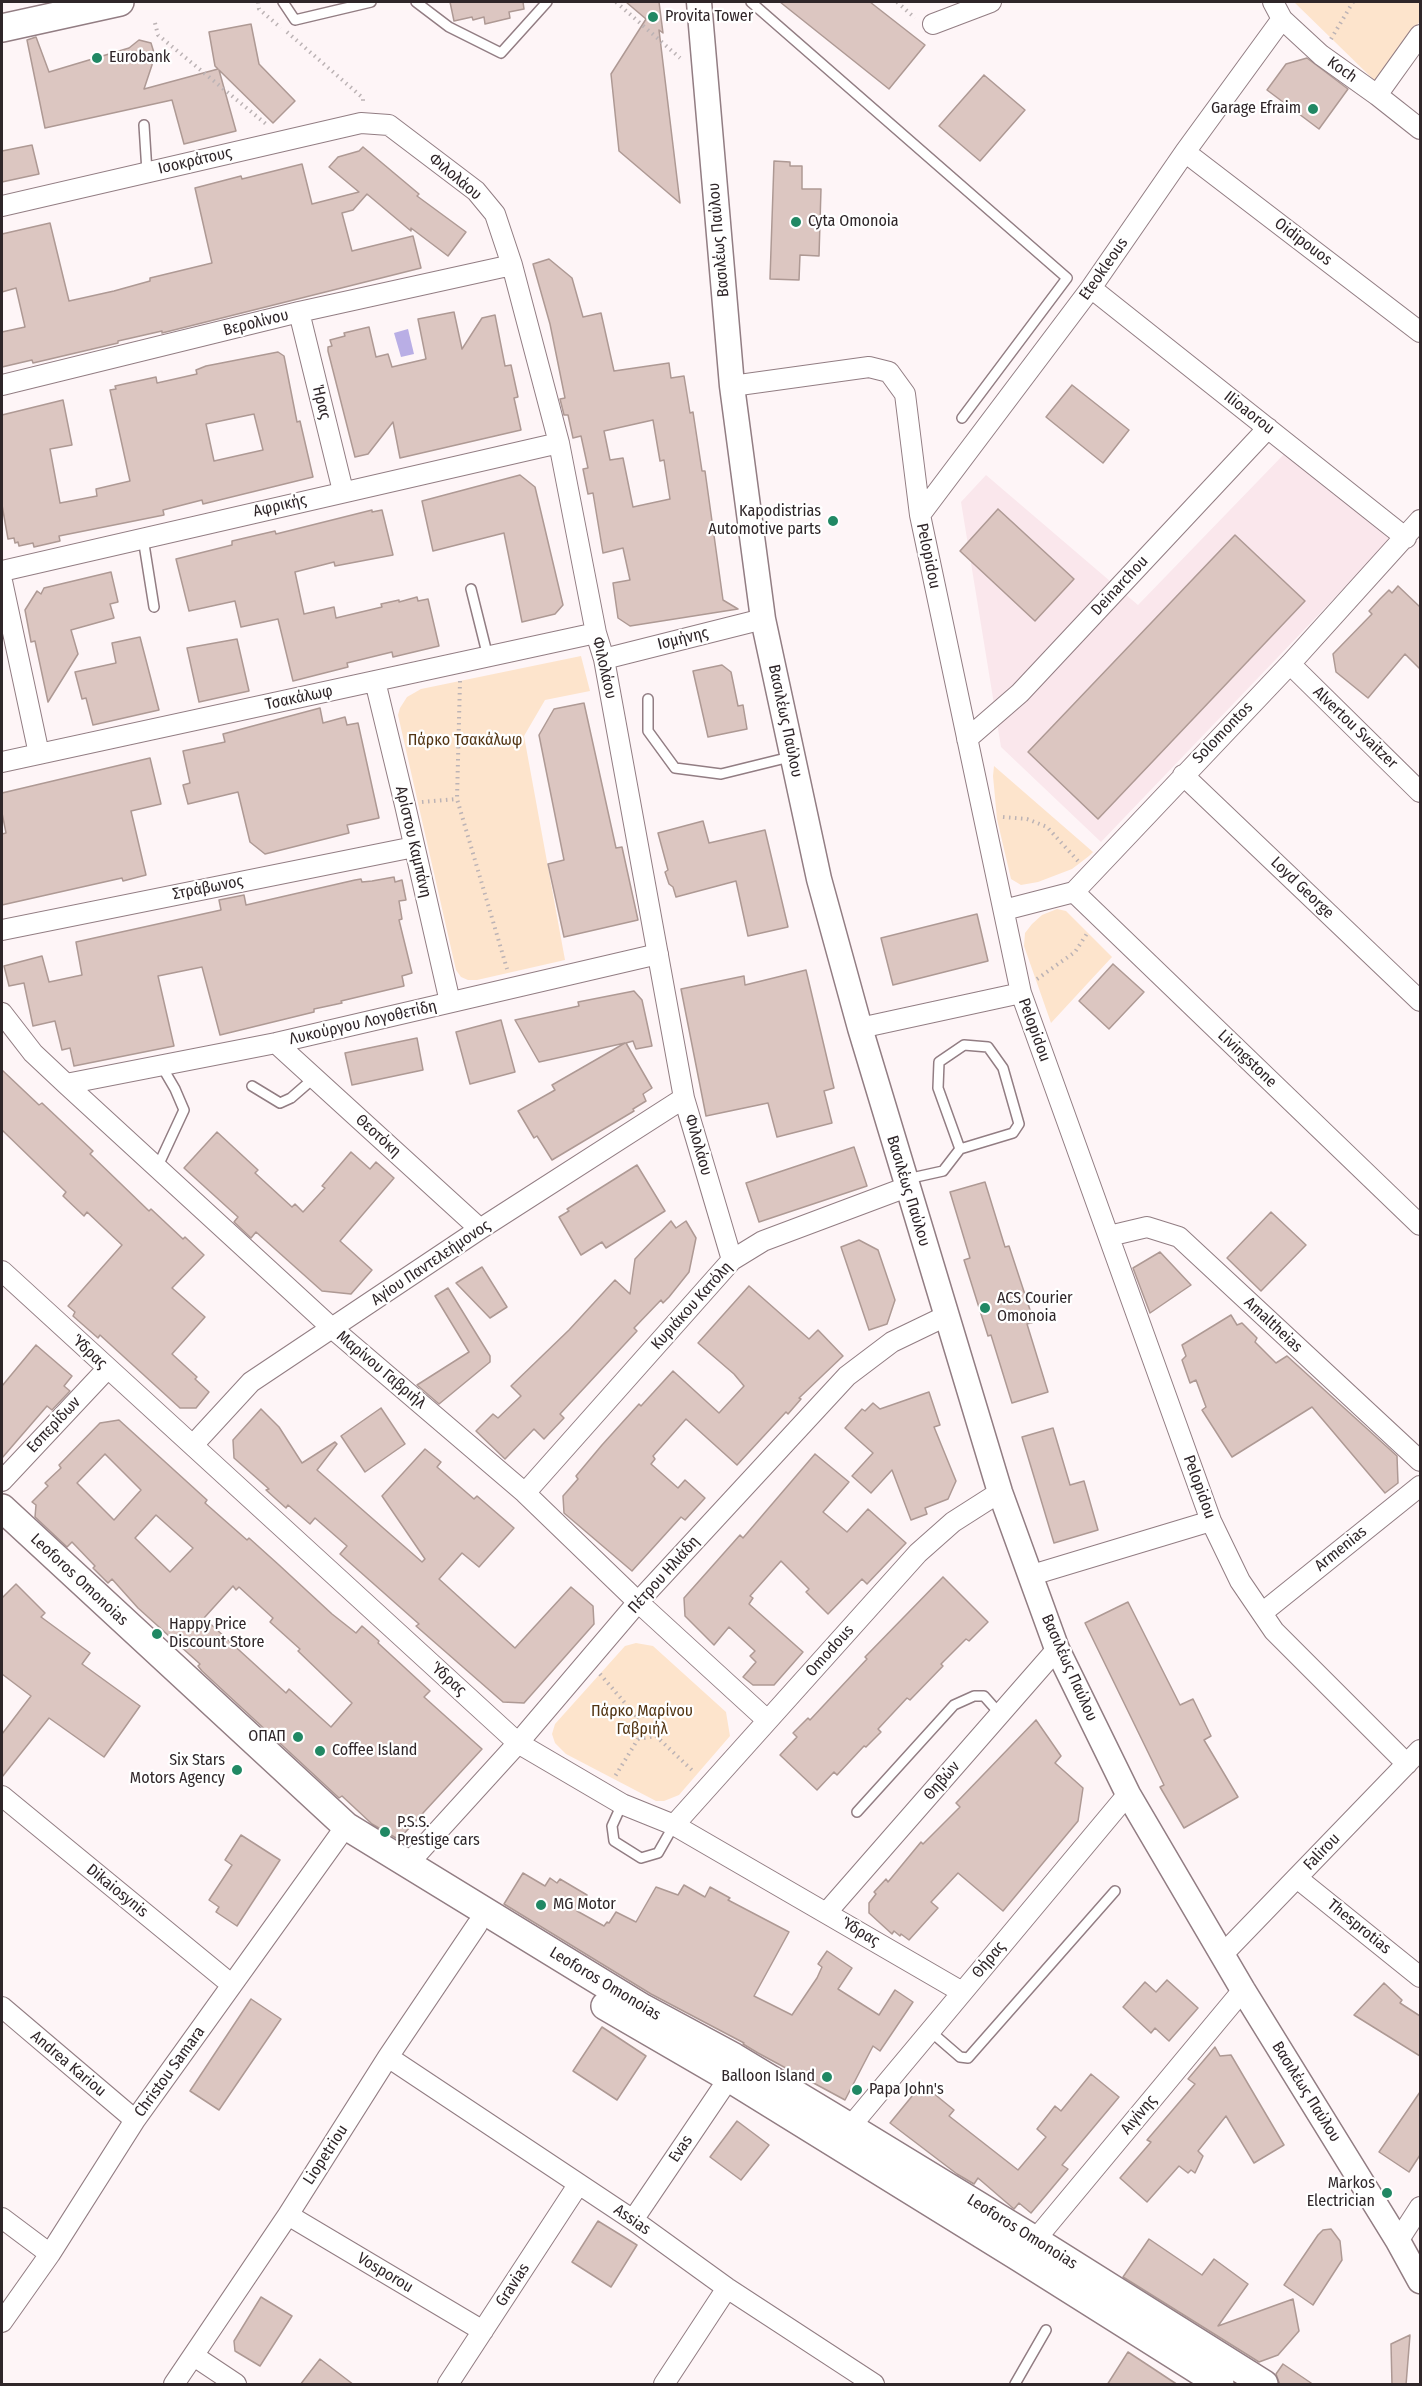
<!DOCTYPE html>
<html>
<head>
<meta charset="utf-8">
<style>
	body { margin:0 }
	#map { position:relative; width:1422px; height:2386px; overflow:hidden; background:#fef5f7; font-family:"Fira Sans Condensed",sans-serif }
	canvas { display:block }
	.frame { position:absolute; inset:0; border:3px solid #2f2629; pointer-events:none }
</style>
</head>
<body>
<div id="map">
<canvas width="1422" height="2386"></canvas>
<div class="frame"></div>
</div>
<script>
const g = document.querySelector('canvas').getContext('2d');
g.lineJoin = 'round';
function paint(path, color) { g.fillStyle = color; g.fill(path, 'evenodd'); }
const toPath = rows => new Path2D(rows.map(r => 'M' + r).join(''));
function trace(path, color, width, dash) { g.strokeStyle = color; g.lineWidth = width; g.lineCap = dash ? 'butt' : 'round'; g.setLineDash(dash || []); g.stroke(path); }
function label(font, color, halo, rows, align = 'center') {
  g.font = font + ' "Fira Sans Condensed",sans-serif'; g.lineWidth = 4.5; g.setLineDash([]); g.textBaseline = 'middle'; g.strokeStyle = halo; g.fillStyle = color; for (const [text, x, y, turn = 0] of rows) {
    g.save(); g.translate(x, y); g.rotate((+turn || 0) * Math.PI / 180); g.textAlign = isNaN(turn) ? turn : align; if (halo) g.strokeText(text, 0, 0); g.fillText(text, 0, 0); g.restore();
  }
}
const built = toPath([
	[1288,450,1390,540,1101,842,1001,747,961,502,986,475,1138,605]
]);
const green = toPath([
	[1294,2,1420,2,1420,21,1376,82],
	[581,656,590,691,545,700,524,736,565,960,477,980,468,980,461,977,456,970,398,715,400,708,407,697,421,689],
	[994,766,1093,852,1089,856,1072,869,1038,882,1021,885,1011,879,997,819,993,776],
	[1057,909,1066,911,1112,957,1051,1023,1024,946,1025,933,1032,924,1042,915],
	[636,1643,653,1646,726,1712,730,1736,679,1795,664,1801,656,1801,566,1754,555,1743,552,1734,555,1724,625,1646]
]);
const water = toPath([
	[408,329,414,354,401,357,394,333]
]);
const building = toPath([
	[450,2,523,2,524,9,509,12,510,18,485,24,484,17,473,20,472,17,454,21,450,2],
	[626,2,659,2,663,33,659,30,680,203,619,151,611,74,646,19,626,2],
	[780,2,870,2,925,45,889,89,780,2],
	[251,24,259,64,295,101,273,123,219,70,236,131,184,144,172,100,45,128,27,40,36,37,49,72,129,48,139,40,151,43,155,56,144,89,218,69,215,66,209,32,251,24],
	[1307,58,1348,89,1319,129,1267,90,1286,64,1307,58],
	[984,75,1025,110,980,161,939,126,984,75],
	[32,145,39,174,2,182,2,151,32,145],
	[363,147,419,194,417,196,466,232,448,256,411,228,411,231,367,194,353,210,342,213,352,251,413,236,421,268,166,332,162,333,162,331,118,341,118,343,33,363,32,360,2,367,2,332,25,327,16,288,2,292,2,234,50,223,69,301,114,291,150,281,150,278,212,263,195,188,241,176,242,179,302,164,312,204,359,192,329,167,338,157,359,151,363,147],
	[774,161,790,162,790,166,802,166,802,189,821,189,819,256,800,255,799,280,770,279,774,161],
	[549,259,572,278,583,317,601,313,614,371,669,363,671,378,684,376,690,413,693,412,702,471,705,471,723,600,738,609,630,626,618,618,613,583,630,580,623,548,603,553,593,493,588,494,583,469,588,468,581,436,573,438,568,415,564,415,560,399,565,398,550,324,533,264,549,259],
	[653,420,660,461,664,460,670,499,633,507,623,458,610,460,604,431,653,420],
	[454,312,462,349,482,318,495,315,505,366,511,365,518,397,514,398,521,430,400,458,393,422,368,454,355,457,328,351,328,347,332,346,330,340,345,336,344,333,369,327,376,357,388,354,392,367,426,359,418,319,454,312],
	[278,352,284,356,297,422,300,421,313,477,203,504,202,500,163,510,164,515,59,536,60,541,34,547,33,543,19,546,18,542,15,543,14,538,8,539,2,505,2,415,63,400,72,445,50,449,60,503,97,496,96,489,130,481,110,390,116,389,115,386,156,377,157,383,197,374,196,370,206,366,278,352],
	[254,414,263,450,214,461,206,424,254,414],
	[1072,385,1129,430,1103,463,1046,417,1072,385],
	[520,475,535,487,563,605,555,614,522,622,504,533,433,551,422,501,520,475],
	[998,509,1074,579,1035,621,960,551,998,509],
	[372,510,372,512,382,510,393,555,335,566,334,562,295,572,304,614,334,607,336,618,382,607,381,604,399,600,399,602,417,597,418,601,428,599,439,646,393,657,392,652,347,663,348,667,293,681,278,619,241,627,235,601,189,611,176,559,232,545,232,541,275,531,276,534,372,510],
	[1235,535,1305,601,1098,819,1028,752,1235,535],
	[111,572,118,602,110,604,114,618,71,630,78,654,48,702,35,641,31,642,25,610,37,591,41,594,44,588,111,572],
	[1398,586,1420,607,1420,669,1405,654,1368,698,1336,672,1333,654,1372,614,1369,611,1380,599,1389,590,1392,593,1398,586],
	[140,637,159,710,93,725,86,698,82,699,75,672,116,663,112,643,140,637],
	[237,639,249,691,199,702,187,648,237,639],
	[722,665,731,672,738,706,743,705,747,729,708,737,693,671,722,665],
	[584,703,616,848,622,847,638,920,564,937,548,864,564,860,539,735,554,709,584,703],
	[320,708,323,723,345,717,347,725,358,723,379,818,347,825,349,833,265,854,250,842,238,792,188,804,183,785,190,783,183,751,225,742,223,734,320,708],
	[150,758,161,804,131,811,146,875,123,881,122,878,2,905,2,834,6,833,2,813,2,793,150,758],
	[703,821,709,843,765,830,788,927,748,936,736,881,676,897,673,887,669,884,665,872,668,870,658,833,703,821],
	[394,877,395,882,402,880,406,900,399,901,402,919,399,920,412,973,402,976,404,986,341,1001,342,1003,314,1009,314,1012,220,1035,202,967,158,976,174,1046,74,1066,70,1048,62,1050,55,1021,33,1026,24,983,9,986,4,966,42,956,49,982,82,975,76,942,221,910,219,900,244,895,246,905,355,880,361,879,362,882,372,881,394,877],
	[977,914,988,961,893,985,881,938,977,914],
	[1113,964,1144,992,1109,1029,1079,1001,1113,964],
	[806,970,834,1088,824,1091,832,1123,777,1137,768,1103,706,1116,681,989,744,976,745,985,806,970],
	[634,991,642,1000,652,1046,636,1049,633,1041,626,1043,652,1088,643,1094,646,1101,633,1109,634,1111,552,1160,537,1136,534,1138,518,1111,555,1090,552,1085,625,1043,539,1062,515,1020,579,1006,578,1002,634,991],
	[501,1020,515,1072,470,1084,456,1032,501,1020],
	[417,1038,423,1070,352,1085,345,1053,417,1038],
	[2,1070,39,1105,42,1103,93,1151,90,1154,149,1211,151,1209,183,1239,185,1237,204,1255,172,1288,205,1317,172,1354,197,1377,195,1379,209,1392,196,1408,180,1408,100,1335,98,1338,73,1316,75,1312,68,1306,122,1245,87,1212,84,1216,63,1196,66,1192,2,1130,2,1070],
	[217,1132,258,1170,255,1173,292,1207,295,1204,303,1212,325,1188,322,1186,351,1152,370,1169,376,1162,394,1178,340,1241,372,1270,351,1294,322,1291,256,1232,251,1238,234,1222,238,1217,184,1168,217,1132],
	[854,1147,867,1186,759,1222,746,1183,854,1147],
	[637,1165,665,1211,606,1248,602,1242,581,1255,559,1217,569,1211,567,1209,637,1165],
	[985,1182,1005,1247,1009,1246,1034,1322,1027,1324,1048,1392,1012,1403,991,1335,988,1336,964,1260,970,1258,950,1192,985,1182],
	[1271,1212,1306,1245,1261,1291,1227,1258,1271,1212],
	[671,1221,676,1228,686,1221,696,1238,689,1272,669,1297,663,1303,661,1300,634,1328,637,1331,560,1414,564,1418,544,1439,534,1429,505,1459,476,1431,493,1414,498,1418,521,1396,511,1386,569,1330,615,1280,630,1294,635,1259,671,1221],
	[859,1240,878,1250,895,1300,887,1324,869,1330,841,1247,859,1240],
	[1160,1252,1191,1285,1150,1313,1133,1268,1160,1252],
	[482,1267,507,1307,490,1318,456,1283,482,1267],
	[749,1286,809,1339,818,1330,843,1356,799,1398,801,1399,788,1414,786,1412,737,1465,686,1419,653,1456,655,1459,651,1464,678,1488,685,1480,705,1498,685,1520,681,1517,632,1571,564,1513,563,1496,578,1479,576,1476,602,1445,639,1404,641,1406,673,1371,719,1413,744,1386,734,1374,698,1343,749,1286],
	[448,1288,490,1356,490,1362,439,1404,417,1385,469,1352,435,1296,448,1288],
	[1231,1315,1237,1325,1242,1323,1257,1338,1255,1342,1276,1363,1287,1356,1397,1456,1398,1483,1385,1493,1312,1407,1232,1457,1202,1410,1206,1407,1196,1380,1190,1383,1182,1360,1186,1356,1182,1345,1231,1315],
	[36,1345,72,1376,64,1386,70,1391,52,1410,47,1406,2,1458,2,1386,36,1345],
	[929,1392,940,1425,934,1427,956,1481,948,1499,925,1508,927,1514,911,1520,892,1470,871,1493,852,1476,873,1453,845,1428,862,1409,865,1411,873,1403,880,1409,929,1392],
	[381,1408,405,1444,365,1472,341,1436,381,1408],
	[261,1409,279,1427,302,1463,335,1442,337,1444,317,1470,422,1562,425,1559,382,1496,425,1449,441,1462,437,1467,474,1499,477,1496,514,1528,479,1567,462,1553,439,1579,515,1648,571,1587,593,1606,594,1624,524,1703,503,1702,416,1626,419,1624,340,1554,347,1546,315,1518,310,1524,288,1505,286,1508,266,1490,269,1489,234,1458,233,1440,261,1409],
	[119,1420,207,1500,205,1503,247,1540,249,1538,279,1565,332,1614,356,1633,362,1626,379,1641,378,1643,430,1691,424,1697,482,1749,400,1838,396,1838,372,1824,342,1796,339,1798,202,1671,198,1666,200,1664,138,1608,112,1579,108,1583,93,1568,95,1566,72,1542,67,1547,35,1517,36,1505,32,1502,48,1486,45,1483,61,1468,59,1465,100,1423,119,1420],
	[105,1454,141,1490,114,1520,77,1483,105,1454],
	[156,1515,193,1548,170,1572,135,1538,156,1515],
	[233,1586,236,1590,239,1587,273,1618,270,1622,300,1649,298,1651,352,1703,331,1727,289,1689,286,1693,204,1618,233,1586],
	[1053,1428,1070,1485,1084,1481,1098,1530,1054,1543,1022,1437,1053,1428],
	[815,1454,849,1482,823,1512,847,1532,868,1509,906,1543,867,1584,862,1579,828,1614,806,1592,809,1589,781,1561,750,1596,753,1598,749,1604,803,1652,774,1685,753,1685,743,1677,756,1662,750,1656,755,1651,729,1627,714,1645,685,1616,684,1598,740,1535,743,1538,815,1454],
	[943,1577,988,1622,969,1641,966,1639,941,1664,943,1666,910,1700,907,1698,878,1729,881,1732,866,1747,864,1746,837,1775,834,1772,817,1790,780,1755,797,1737,793,1733,808,1718,810,1720,867,1659,865,1657,943,1577],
	[16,1584,45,1613,41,1617,90,1653,82,1664,140,1706,104,1757,49,1718,2,1777,2,1734,31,1696,2,1674,2,1598,16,1584],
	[1128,1602,1180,1705,1193,1699,1211,1736,1204,1740,1238,1797,1184,1828,1160,1787,1164,1785,1085,1623,1128,1602],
	[1036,1720,1061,1756,1055,1763,1083,1788,1078,1821,1003,1911,958,1873,931,1902,938,1908,909,1940,901,1934,900,1936,894,1931,892,1934,869,1913,869,1903,876,1894,874,1892,886,1879,888,1882,921,1842,923,1844,960,1807,956,1803,1036,1720],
	[241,1835,280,1860,237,1926,216,1912,219,1907,209,1900,232,1865,225,1860,241,1835],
	[523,1873,545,1886,550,1878,557,1883,560,1879,587,1895,577,1911,604,1926,607,1922,609,1923,616,1912,636,1922,656,1887,678,1895,684,1885,705,1897,710,1887,730,1898,728,1900,789,1932,754,1996,792,2015,817,1978,822,1967,818,1964,827,1951,852,1968,838,1989,879,2015,895,1990,913,2002,880,2051,873,2046,845,2100,758,2053,743,2044,744,2043,651,1994,504,1904,523,1873],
	[1167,1980,1198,2008,1169,2041,1155,2028,1151,2033,1123,2007,1145,1982,1156,1992,1167,1980],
	[1384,1983,1402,2000,1400,2003,1420,2016,1420,2056,1354,2015,1384,1983],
	[251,1999,281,2019,219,2110,190,2091,251,1999],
	[602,2027,646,2056,617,2100,573,2071,602,2027],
	[1215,2047,1220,2056,1231,2055,1284,2145,1254,2163,1226,2116,1198,2151,1203,2156,1195,2173,1191,2170,1188,2173,1179,2166,1147,2202,1120,2178,1151,2142,1147,2140,1195,2084,1188,2079,1215,2047],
	[1091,2074,1119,2097,1062,2165,1068,2169,1031,2213,1019,2203,1014,2209,978,2178,974,2184,957,2174,890,2123,922,2084,954,2110,949,2116,1018,2170,1046,2137,1037,2129,1055,2106,1061,2111,1091,2074],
	[1420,2092,1420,2155,1409,2172,1379,2152,1420,2092],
	[737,2121,769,2145,741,2180,710,2157,737,2121],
	[598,2221,637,2245,611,2287,572,2262,598,2221],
	[1331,2229,1340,2241,1342,2260,1313,2305,1284,2285,1318,2235,1323,2230,1331,2229],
	[1149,2239,1202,2275,1214,2259,1248,2284,1218,2326,1293,2299,1299,2331,1278,2355,1259,2362,1123,2277,1149,2239],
	[261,2297,292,2316,260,2366,235,2351,234,2341,261,2297],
	[1410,2335,1406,2385,1392,2385,1391,2344,1410,2335],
	[1128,2352,1178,2385,1107,2385,1128,2352],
	[320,2359,354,2385,300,2385,320,2359],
	[1283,2364,1314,2385,1280,2385,1276,2374,1283,2364]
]);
const path = toPath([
	[258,2,259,9,281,28],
	[616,2,680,58],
	[897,2,915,18],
	[155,23,158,35,266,124],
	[287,32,363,98,363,104],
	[1331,39,1353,2],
	[460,681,457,799,507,969],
	[422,802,457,799],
	[1003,817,1027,819,1047,827,1078,861],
	[1037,979,1075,952,1088,932],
	[600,1674,637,1717,638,1739,614,1778],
	[637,1717,658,1712,656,1736],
	[638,1739,656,1736,695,1773]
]);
const service = toPath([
	[283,2,295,20,371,2],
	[416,2,449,27,501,53,547,2],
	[751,2,1067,278,962,418],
	[144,125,147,172],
	[143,538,154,607],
	[471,589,488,657],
	[648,699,648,731,675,768,721,774,790,757],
	[252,1086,280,1103,291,1098,314,1078],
	[157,1168,184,1110,175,1089,161,1065],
	[907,1179,943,1171,960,1149,1013,1133,1019,1124,1003,1068,988,1047,964,1045,939,1062,938,1088,960,1149],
	[622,1804,612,1826,614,1841,641,1858,658,1853,674,1825],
	[857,1812,954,1705,974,1696,984,1696,1000,1714],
	[930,2031,960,2057,968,2058,1115,1891],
	[1015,2384,1046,2330]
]);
const minor = toPath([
	[1273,2,1282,19,1321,55,1377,95,1420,129],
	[933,24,991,2],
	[1377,95,1420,35],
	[1185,152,1420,332],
	[2,206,361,123,389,125,476,191,495,214,512,265,559,443,596,633,604,659,684,1098,732,1260],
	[1091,288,1406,538],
	[299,312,343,491],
	[2,385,299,312,512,265],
	[732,386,869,367,889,372,905,394,920,515,1021,993,1211,1521,1240,1581,1274,1631,1407,1764],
	[920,515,1091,288,1185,152,1282,19],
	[2,571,559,443],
	[2,581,39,754],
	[604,659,763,619],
	[1290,664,1420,792],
	[375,681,405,805,450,1002],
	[967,739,1020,693,1268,428],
	[2,762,596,633],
	[1183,775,1420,1001],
	[1074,892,1420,1225],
	[1004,910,1074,892,1290,664,1420,520],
	[2,930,414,847],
	[2,1013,33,1053,66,1084,333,1329,525,1493,638,1602,767,1720],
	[860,1028,1021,993],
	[276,1043,480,1229],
	[66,1084,276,1043,658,954],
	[1109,1236,1147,1227,1179,1237,1420,1461],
	[2,1271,518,1743,622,1804,674,1825,962,1992],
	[193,1445,251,1382,480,1229,684,1098],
	[2,1481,107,1369],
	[525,1493,732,1260,763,1241,907,1187],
	[1032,1575,1211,1521],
	[1262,1613,1420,1486],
	[2,1796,232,1985],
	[674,1825,918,1553,953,1522,1000,1492],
	[407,1865,518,1743,638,1602,847,1376,892,1342,946,1316],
	[1297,1878,1420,1977],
	[827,1912,1057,1649],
	[1223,1954,1420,1750],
	[2,2007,135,2120],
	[388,2057,633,2220,727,2288,874,2384],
	[850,2127,1128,1794],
	[288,2215,483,2331],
	[2,2218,50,2254],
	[633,2220,729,2078],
	[1035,2240,1243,1990],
	[1398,2241,1420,2207],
	[2,2322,50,2254,135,2120,346,1826],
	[194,2356,236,2384],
	[174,2384,288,2215,388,2057,477,1925],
	[448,2384,578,2185],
	[664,2384,727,2288]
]);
const tertiary = toPath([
	[699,2,732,386,763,619,819,879,860,1028,1000,1492,1057,1649,1128,1794,1243,1990,1398,2241,1420,2281]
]);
const secondary = toPath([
	[2,28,120,2],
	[2,1508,346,1826,643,2008,734,2057,850,2127,1035,2240,1264,2384],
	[605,2006,729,2078,1020,2258,1220,2384]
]);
const markers = [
	[653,17,6,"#218864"],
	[97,58,6,"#218864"],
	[1313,109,6,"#218864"],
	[796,222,6,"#218864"],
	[833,521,6,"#218864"],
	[985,1308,6,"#218864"],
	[157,1634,6,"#218864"],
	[298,1737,6,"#218864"],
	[320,1751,6,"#218864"],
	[237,1770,6,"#218864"],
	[385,1832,6,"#218864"],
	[541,1905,6,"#218864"],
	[827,2077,6,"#218864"],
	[857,2090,6,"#218864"],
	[1387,2193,6,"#218864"]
];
const poiNames = [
	["Provita Tower",665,17],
	["Eurobank",109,58],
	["Garage Efraim",1301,109,"right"],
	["Cyta Omonoia",808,222],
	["Kapodistrias",821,512,"right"],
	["Automotive parts",821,530,"right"],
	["ACS Courier",997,1299],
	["Omonoia",997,1317],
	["Happy Price",169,1625],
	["Discount Store",169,1643],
	["ΟΠΑΠ",286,1737,"right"],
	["Coffee Island",332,1751],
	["Six Stars",225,1761,"right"],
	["Motors Agency",225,1779,"right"],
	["P.S.S.",397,1823],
	["Prestige cars",397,1841],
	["MG Motor",553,1905],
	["Balloon Island",815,2077,"right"],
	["Papa John's",869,2090],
	["Markos",1375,2184,"right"],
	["Electrician",1375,2202,"right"]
];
const streetNames = [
	["Koch",1342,70,35],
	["Ισοκράτους",195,161,-13],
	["Φιλολάου",455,177,40],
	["Βασιλέως Παύλου",719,240,-95],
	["Oidipouos",1303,242,37],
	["Eteokleous",1104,269,-55],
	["Βερολίνου",256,323,-14],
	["Ήρας",321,402,76],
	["Ilioaorou",1249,413,38],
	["Αφρικής",280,506,-13],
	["Pelopidou",928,556,78],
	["Deinarchou",1120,586,-47],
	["Ισμήνης",683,639,-14],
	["Φιλολάου",604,668,77],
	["Τσακάλωφ",299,698,-12],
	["Βασιλέως Παύλου",785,721,78],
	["Alvertou Svaitzer",1355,728,44],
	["Solomontos",1223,733,-46],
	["Αρίστου Καμπάνη",413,842,77],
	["Στράβωνος",208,888,-11],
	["Loyd George",1302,888,44],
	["Λυκούργου Λογοθετίδη",363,1023,-13],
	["Pelopidou",1034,1030,70],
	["Livingstone",1247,1059,44],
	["Θεοτόκη",378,1136,42],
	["Φιλολάου",698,1145,74],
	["Βασιλέως Παύλου",908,1191,73],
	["Αγίου Παντελεήμονος",431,1263,-34],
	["Κυριάκου Κατόλη",692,1306,-48],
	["Amaltheias",1273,1325,43],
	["Ύδρας",89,1352,43],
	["Μαρίνου Γαβριήλ",381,1370,40],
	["Εσπερίδων",54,1425,-47],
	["Pelopidou",1199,1487,70],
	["Armenias",1341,1549,-39],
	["Πέτρου Ηλιάδη",664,1575,-48],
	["Leoforos Omonoias",79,1580,43],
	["Omodous",830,1651,-48],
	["Βασιλέως Παύλου",1069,1668,66],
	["Ύδρας",448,1679,42],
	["Θηβών",942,1781,-49],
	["Falirou",1322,1852,-46],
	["Dikaiosynis",117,1891,39],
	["Thesprotias",1359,1927,39],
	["Ύδρας",860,1932,31],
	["Θήρας",989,1960,-50],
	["Leoforos Omonoias",605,1984,31],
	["Andrea Kariou",68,2064,40],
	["Christou Samara",170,2072,-54],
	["Βασιλέως Παύλου",1306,2092,58],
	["Αιγίνης",1139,2115,-50],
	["Evas",681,2149,-56],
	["Liopetriou",326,2155,-57],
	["Assias",632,2220,35],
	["Leoforos Omonoias",1022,2232,32],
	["Vosporou",385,2273,31],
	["Gravias",513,2285,-57]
];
const parkNames = [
	["Πάρκο Τσακάλωφ",465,741],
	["Πάρκο Μαρίνου",642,1712],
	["Γαβριήλ",642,1730]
];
paint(built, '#fae7ec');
paint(green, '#fde4cc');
paint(water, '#b9aee5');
paint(building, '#dcc6c1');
trace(building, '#ae9994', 1.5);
trace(service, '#927d83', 12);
trace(minor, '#927d83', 22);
trace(tertiary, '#927d83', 27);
trace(secondary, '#927d83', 30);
trace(path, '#bcb3b5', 4, [1.5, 4.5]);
trace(service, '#fff', 9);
trace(minor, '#fff', 20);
trace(tertiary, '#fff', 24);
trace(secondary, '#fff', 27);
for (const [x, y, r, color] of markers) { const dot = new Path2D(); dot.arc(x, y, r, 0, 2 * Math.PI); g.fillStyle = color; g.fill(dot); trace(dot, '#fff', 2); }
label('16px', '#2f2629', '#fff', poiNames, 'left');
label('16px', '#2f2629', '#fff', streetNames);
label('16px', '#523412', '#fff', parkNames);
</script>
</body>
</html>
